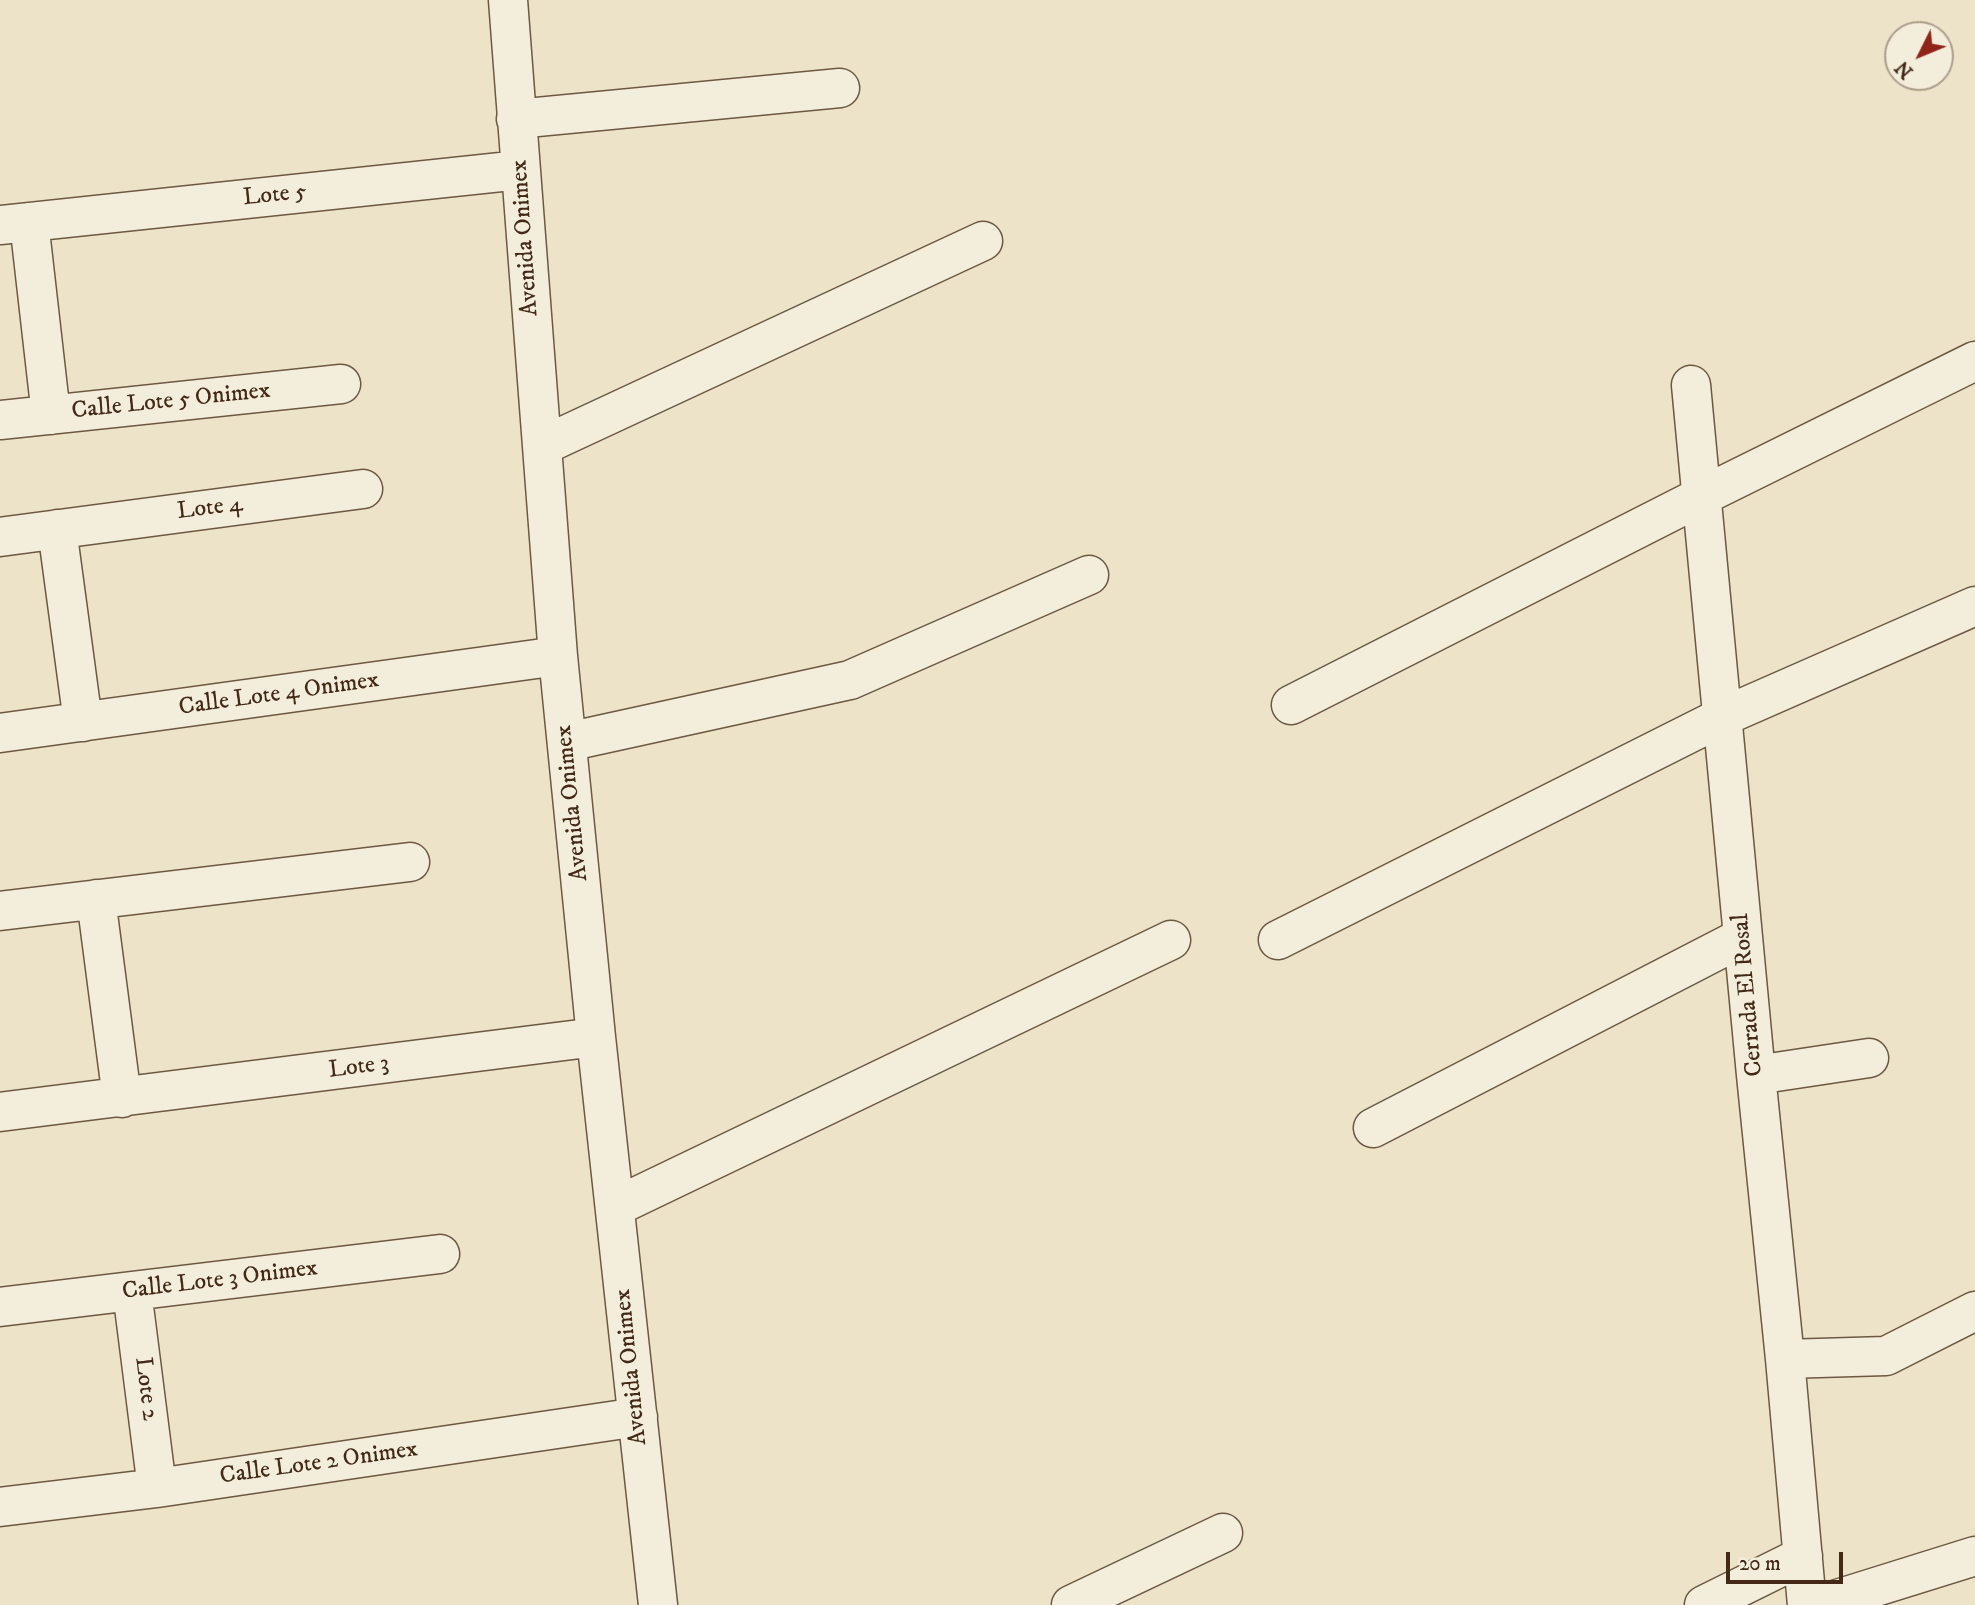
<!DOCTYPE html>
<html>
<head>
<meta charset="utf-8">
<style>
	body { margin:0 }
	#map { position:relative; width:1975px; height:1605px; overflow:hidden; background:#ece3c8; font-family:"IM FELL DW Pica",serif }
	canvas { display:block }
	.north { position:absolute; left:1884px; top:21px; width:70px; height:70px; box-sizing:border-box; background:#f3eddb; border:2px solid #ad9f8c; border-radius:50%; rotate:227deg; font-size:19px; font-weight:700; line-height:28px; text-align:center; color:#432916 }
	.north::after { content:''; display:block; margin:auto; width:24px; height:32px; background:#8f2418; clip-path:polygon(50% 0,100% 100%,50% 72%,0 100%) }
	.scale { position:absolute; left:1726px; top:1552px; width:117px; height:32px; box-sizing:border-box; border:4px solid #432916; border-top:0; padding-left:9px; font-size:21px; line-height:24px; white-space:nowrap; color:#432916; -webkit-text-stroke:5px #f3eddb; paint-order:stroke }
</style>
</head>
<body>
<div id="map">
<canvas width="1975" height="1605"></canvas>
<div class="north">N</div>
<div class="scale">20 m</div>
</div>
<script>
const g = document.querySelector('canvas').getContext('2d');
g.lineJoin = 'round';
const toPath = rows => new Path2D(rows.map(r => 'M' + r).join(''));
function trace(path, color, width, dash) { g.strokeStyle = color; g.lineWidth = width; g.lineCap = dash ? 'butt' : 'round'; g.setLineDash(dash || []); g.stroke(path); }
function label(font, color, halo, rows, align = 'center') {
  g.font = font + ' "IM FELL DW Pica",serif'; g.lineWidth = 5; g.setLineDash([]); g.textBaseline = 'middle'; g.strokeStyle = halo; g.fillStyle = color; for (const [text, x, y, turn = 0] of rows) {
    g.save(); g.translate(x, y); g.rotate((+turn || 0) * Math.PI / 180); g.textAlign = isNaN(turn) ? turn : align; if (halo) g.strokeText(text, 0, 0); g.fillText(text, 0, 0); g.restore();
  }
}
const minor = toPath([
	[508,0,558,656,596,1037,658,1605],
	[516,119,840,88],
	[29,222,51,415],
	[0,225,520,170],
	[1691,385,1756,1075,1785,1359,1807,1605],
	[0,420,341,384],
	[542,446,983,241],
	[57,529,83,722],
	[0,537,363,489],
	[1291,705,1700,497,1975,361],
	[0,733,558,656],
	[567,742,850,680,1089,575],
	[96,899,122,1098],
	[0,911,410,862],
	[1278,940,1722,717,1975,606],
	[1756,1075,1869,1058],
	[0,1112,596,1037],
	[1373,1128,1743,937],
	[615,1207,1171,940],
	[132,1291,157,1488],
	[0,1307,440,1254],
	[1785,1359,1886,1356,1975,1311],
	[0,1507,157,1488,638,1417],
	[1071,1605,1223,1533],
	[1704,1605,1803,1556],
	[1818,1605,1975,1556]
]);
const streetNames = [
	["Lote 5",275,196,-6],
	["Avenida Onimex",526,238,-94],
	["Calle Lote 5 Onimex",171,402,-6],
	["Lote 4",210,509,-7],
	["Calle Lote 4 Onimex",279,695,-8],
	["Avenida Onimex",573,803,-96],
	["Cerrada El Rosal",1749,995,-95],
	["Lote 3",359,1068,-7],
	["Calle Lote 3 Onimex",220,1281,-7],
	["Avenida Onimex",632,1367,-96],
	["Lote 2",145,1389,83],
	["Calle Lote 2 Onimex",319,1464,-8]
];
trace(minor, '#6d5842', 41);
trace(minor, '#f3eddb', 38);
label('24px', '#432916', '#f3eddb', streetNames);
</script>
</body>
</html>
